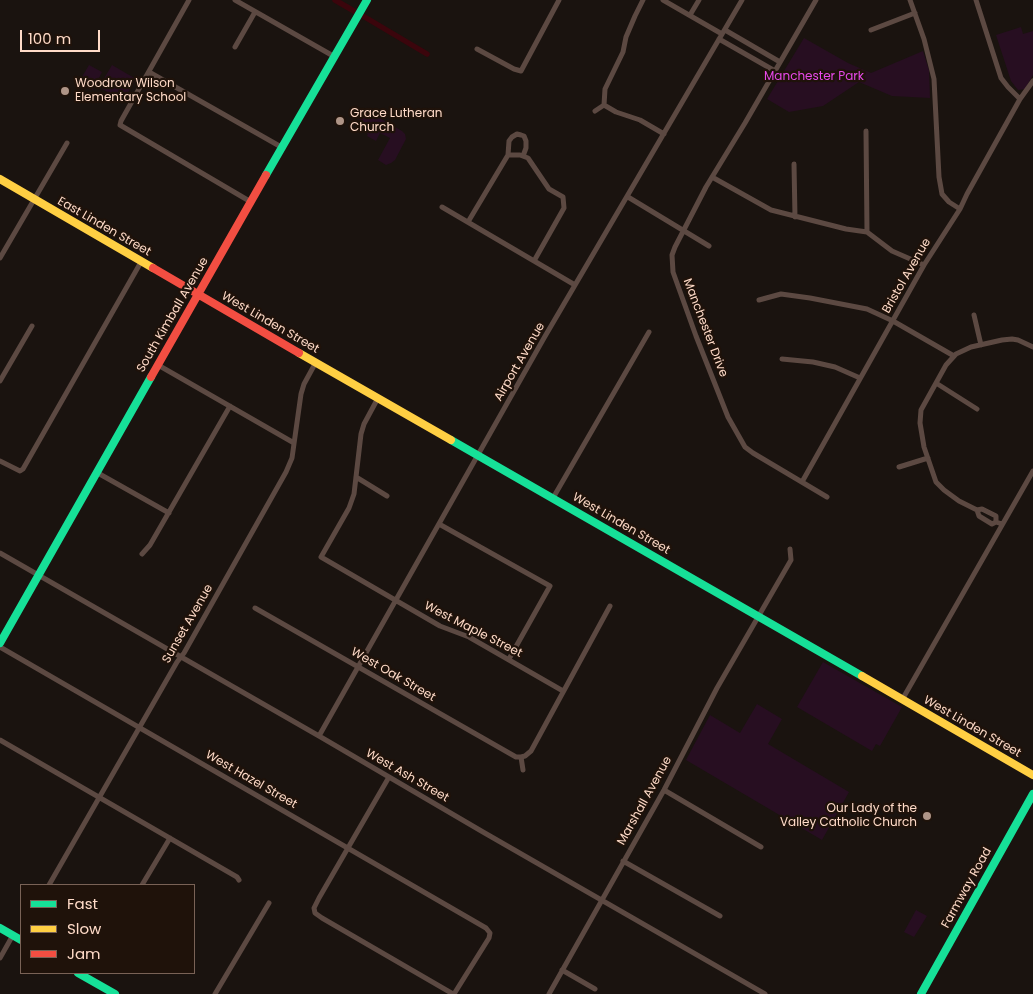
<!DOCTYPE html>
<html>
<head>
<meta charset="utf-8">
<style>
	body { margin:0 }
	#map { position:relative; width:1033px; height:994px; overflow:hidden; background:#1a130f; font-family:Poppins,sans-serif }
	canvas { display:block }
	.legend { position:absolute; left:20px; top:884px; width:175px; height:90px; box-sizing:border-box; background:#1f120a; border:1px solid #796256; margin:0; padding:6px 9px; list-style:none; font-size:15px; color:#ffdbc8 }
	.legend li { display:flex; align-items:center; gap:10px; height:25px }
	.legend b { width:25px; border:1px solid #796256 }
	.scale { position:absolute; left:20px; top:30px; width:80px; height:22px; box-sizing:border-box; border:2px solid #ffdbc8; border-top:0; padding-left:6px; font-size:15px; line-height:18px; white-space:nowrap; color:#ffdbc8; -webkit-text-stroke:4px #1f120a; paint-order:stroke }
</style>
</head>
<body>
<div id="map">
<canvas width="1033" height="994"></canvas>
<ul class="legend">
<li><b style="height:6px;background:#16e098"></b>Fast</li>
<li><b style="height:6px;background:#ffcf43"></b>Slow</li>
<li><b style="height:6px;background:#f24e42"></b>Jam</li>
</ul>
<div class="scale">100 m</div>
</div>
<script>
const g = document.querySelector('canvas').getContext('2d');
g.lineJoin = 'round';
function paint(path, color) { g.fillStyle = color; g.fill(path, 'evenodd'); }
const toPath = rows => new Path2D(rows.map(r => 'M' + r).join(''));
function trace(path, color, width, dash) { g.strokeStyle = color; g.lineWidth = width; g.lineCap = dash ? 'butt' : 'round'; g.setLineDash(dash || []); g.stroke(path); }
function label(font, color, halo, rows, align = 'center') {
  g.font = font + ' Poppins,sans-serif'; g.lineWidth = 4.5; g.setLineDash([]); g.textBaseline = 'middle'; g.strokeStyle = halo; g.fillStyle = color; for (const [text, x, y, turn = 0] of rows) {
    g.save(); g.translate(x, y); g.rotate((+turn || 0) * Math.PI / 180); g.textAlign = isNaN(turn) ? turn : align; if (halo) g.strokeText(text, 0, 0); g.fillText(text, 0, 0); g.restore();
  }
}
const green = toPath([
	[1021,27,1023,34,1033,31,1033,75,1025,89,1018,90,1011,81,996,35],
	[804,38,848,63,871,73,923,51,929,70,930,98,892,96,859,82,823,106,789,112,767,99],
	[89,65,102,72,93,90,79,82],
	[112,65,136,79,123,101,99,87],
	[360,115,364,115,371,119,374,115,402,131,405,134,406,139,395,160,391,163,386,165,378,160,390,138,380,133,376,141,367,136,368,134,361,130,359,118],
	[823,662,902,707,880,746,876,744,872,751,797,707],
	[757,704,782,719,768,744,849,792,822,840,686,760,710,715,740,733],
	[916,910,927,916,914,937,904,932]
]);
const canal = toPath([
	[335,0,354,11],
	[363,16,427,54]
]);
const street = toPath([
	[189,0,121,121,120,125,251,202],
	[235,0,335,57],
	[643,0,635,16,626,37,623,52,605,89,604,105,616,112,640,120,664,134],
	[663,0,722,34],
	[816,0,745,123,706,187,675,247,672,255,673,272,696,336,728,417,745,447,753,453,827,497],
	[910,0,924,39,934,79,939,177,942,194,949,202,960,209],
	[976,0,1001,78,1008,87,1020,99],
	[690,15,699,0],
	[725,30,780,62],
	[871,30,915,13],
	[719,39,775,71],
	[235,47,255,12],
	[477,49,514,69,521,71,559,0],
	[149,72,283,148],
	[595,111,604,105],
	[866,131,867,232],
	[508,155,520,155,528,158,549,189,563,197,564,208,534,261],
	[794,164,795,217],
	[712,177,771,210,846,229,867,232,892,251,924,265],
	[628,197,709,246],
	[442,207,575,285],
	[468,222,508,155,509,141,512,137,517,134,521,135,524,136,526,141,526,148,523,156],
	[0,258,67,143],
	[759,300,781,294,810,298,867,309,893,321,954,356],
	[974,315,981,345],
	[782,359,813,362,835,367,860,378],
	[158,365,294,443],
	[0,381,32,326],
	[936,383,977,409],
	[378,398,364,424,361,434,354,494,349,508,321,557,440,626,469,637,563,691],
	[0,461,20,471,23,469,141,262],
	[899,467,928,458],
	[96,472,169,513],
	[356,477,387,496],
	[802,482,924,265,960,209,967,194,1020,99,1033,81],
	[553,498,649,332],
	[977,510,959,501,944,490,936,482,924,447,920,423,921,410,946,365,956,354,971,347,1002,340,1012,339,1018,340,1033,347],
	[996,522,992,524,979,516,977,510,982,509,996,516,996,522,1002,524],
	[439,524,550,586,509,659],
	[0,553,319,736,483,832,765,994],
	[142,554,150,545,230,406],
	[255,608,516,757,521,757],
	[0,647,486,928,490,933,489,938,454,994],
	[902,700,1033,471],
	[319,736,544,338,742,0],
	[0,740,237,877,239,880],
	[521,757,525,756,531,751,610,606],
	[521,757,523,770],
	[389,777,319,898,314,908,315,913,322,918,453,994],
	[664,790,761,847],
	[623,861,720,916],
	[49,885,177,662,184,653,286,472,292,458,301,394,304,384,316,362],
	[142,885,170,838],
	[0,958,13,935],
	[562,970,595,989],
	[215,994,269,903],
	[549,994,664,790,717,688,791,560,790,549]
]);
const fast = toPath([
	[266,175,367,0],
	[451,440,862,676],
	[0,643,151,377],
	[0,928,21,940],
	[78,973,115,994],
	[921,994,1033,794]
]);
const slow = toPath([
	[0,179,153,268],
	[299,353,451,440],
	[862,676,1033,775]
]);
const jam = toPath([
	[153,268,299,353],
	[151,377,266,175]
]);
const markers = [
	[65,91,5,"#af9587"],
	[340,121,5,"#af9587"],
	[927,816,5,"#af9587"]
];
const parkNames = [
	["Manchester Park",814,77]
];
const poiNames = [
	["Woodrow Wilson",75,84],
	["Elementary School",75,98],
	["Grace Lutheran",350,114],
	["Church",350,128],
	["Our Lady of the",917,809,"right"],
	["Valley Catholic Church",917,823,"right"]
];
const streetNames = [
	["East Linden Street",104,227,30],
	["Bristol Avenue",907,276,-60],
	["South Kimball Avenue",173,315,-60],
	["West Linden Street",270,323,30],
	["Manchester Drive",705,328,69],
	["Airport Avenue",520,362,-60],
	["West Linden Street",621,524,30],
	["Sunset Avenue",188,624,-60],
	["West Maple Street",473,630,27],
	["West Oak Street",393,675,30],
	["West Linden Street",972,727,30],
	["West Ash Street",407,776,30],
	["West Hazel Street",251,780,30],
	["Marshall Avenue",645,801,-61],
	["Farmway Road",967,888,-61]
];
paint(green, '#270e21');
trace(canal, '#3b050c', 5.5);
trace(street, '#5c4942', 5);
trace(fast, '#16e098', 8);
trace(slow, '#ffcf43', 8);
trace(jam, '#f24e42', 8);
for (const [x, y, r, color] of markers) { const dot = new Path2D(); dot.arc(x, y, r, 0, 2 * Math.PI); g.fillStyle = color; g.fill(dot); trace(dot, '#1f120a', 2); }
label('12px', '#e749ea', '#1f120a', parkNames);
label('12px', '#ffdbc8', '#1f120a', poiNames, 'left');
label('12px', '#ffdbc8', '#1f120a', streetNames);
</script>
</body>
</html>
